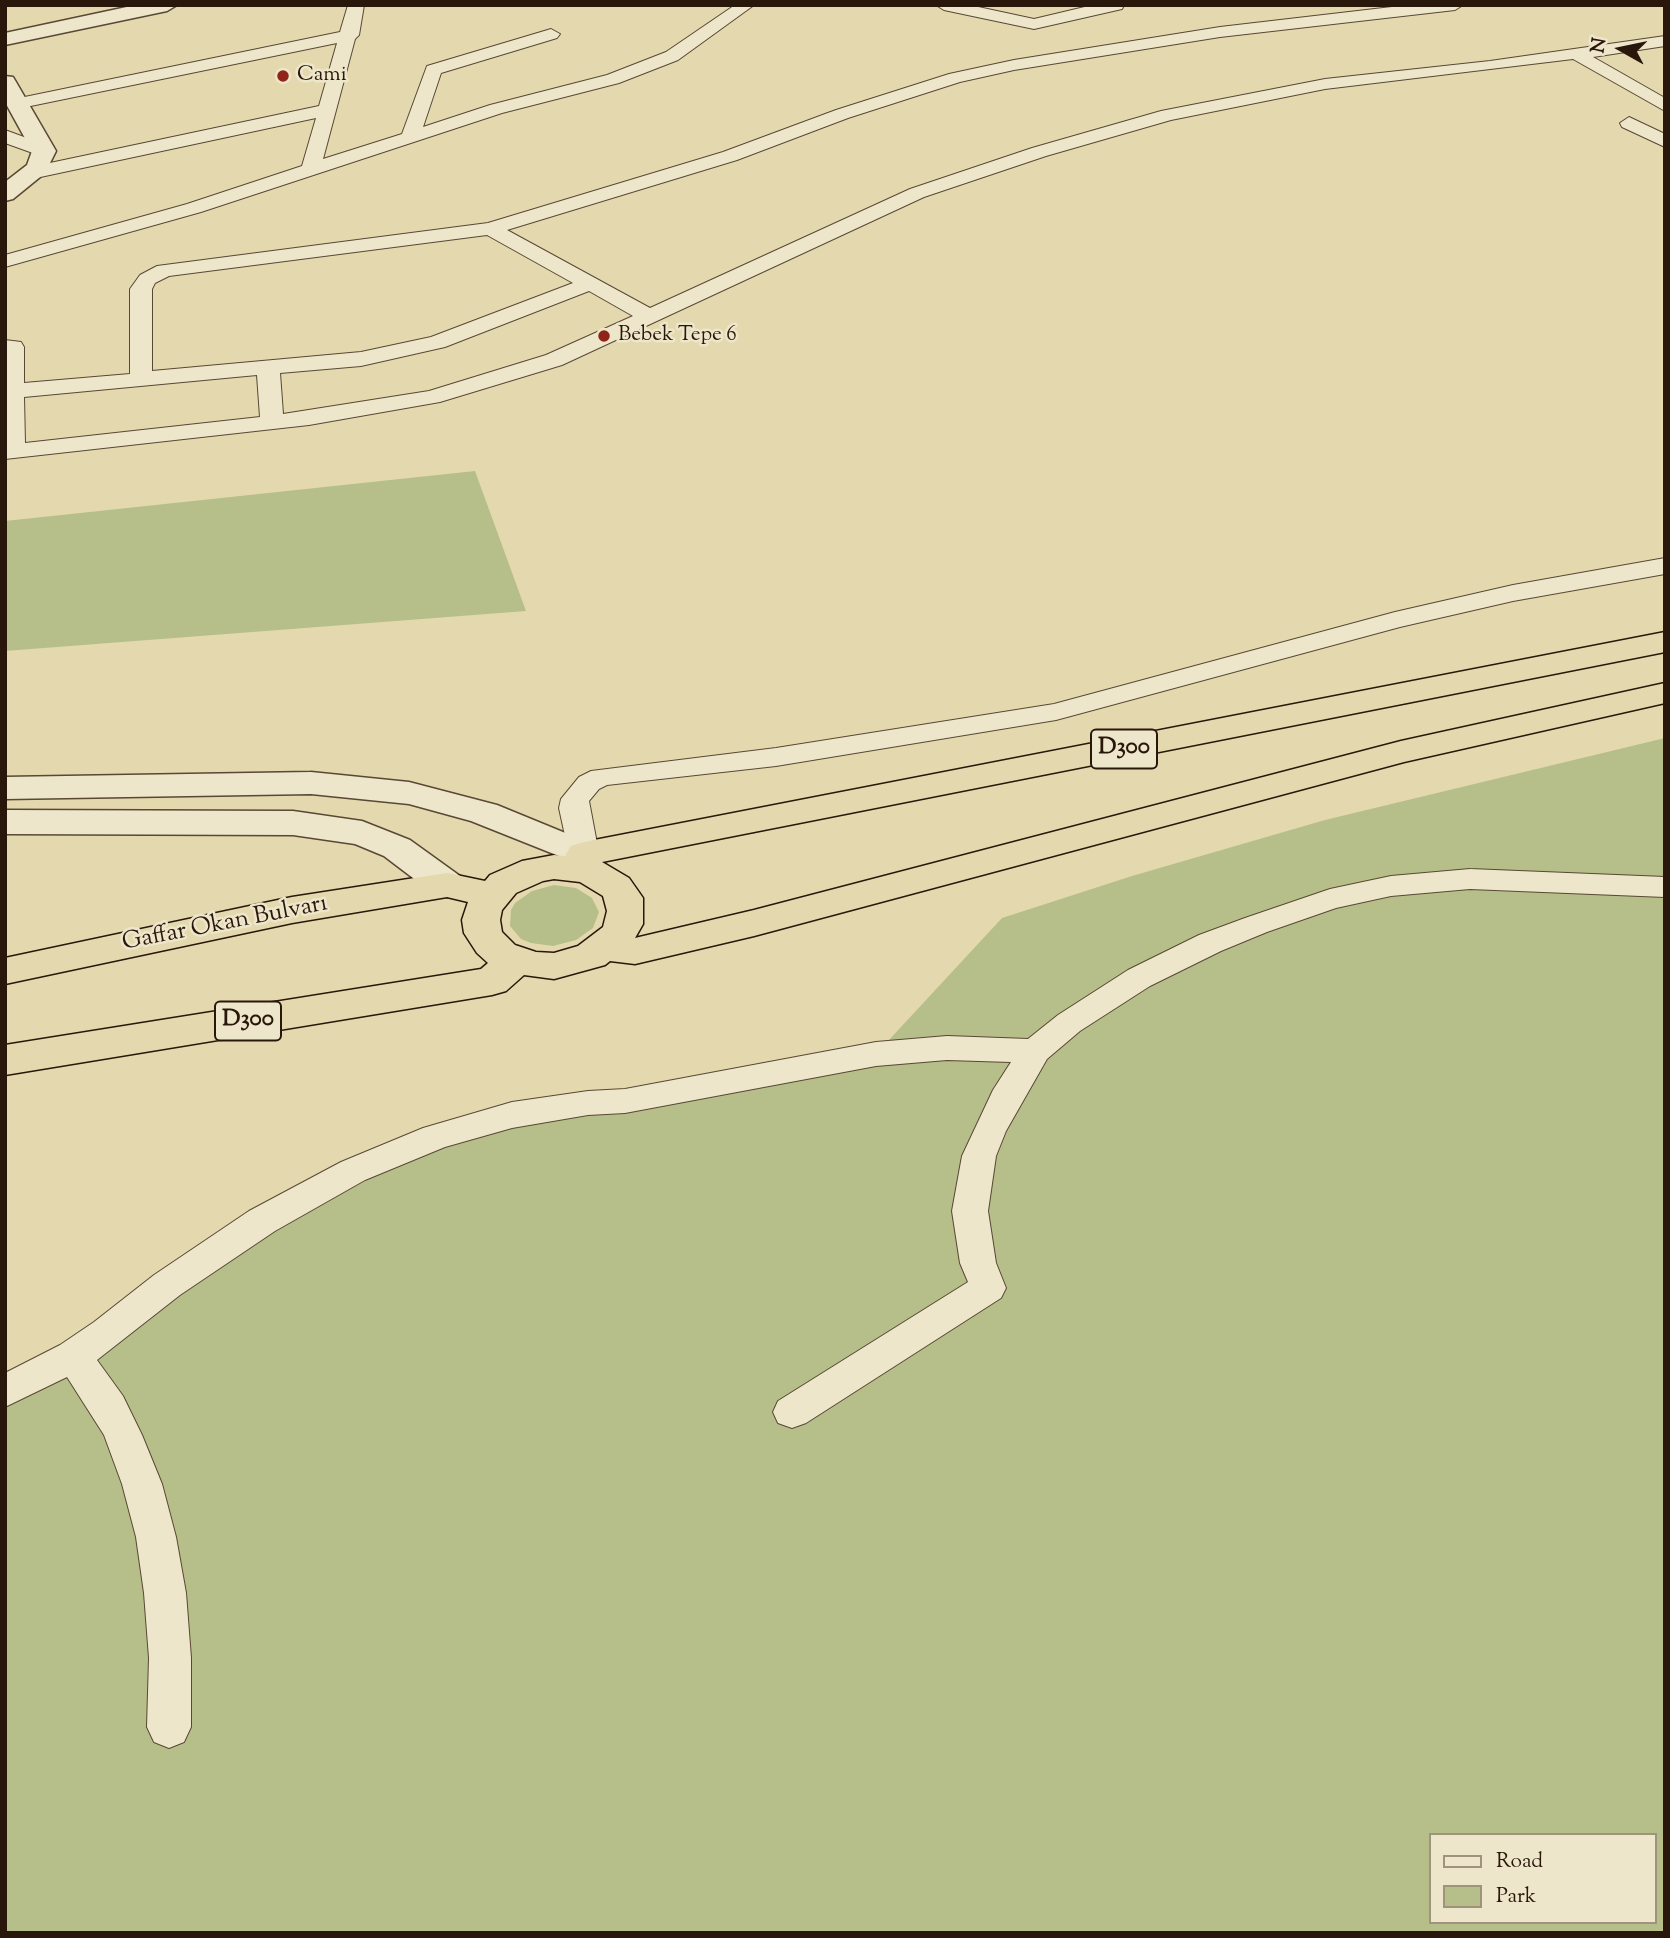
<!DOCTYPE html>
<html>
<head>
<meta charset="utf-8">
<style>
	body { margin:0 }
	#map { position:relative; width:1670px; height:1938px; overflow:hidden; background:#e4d9ae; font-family:"Sorts Mill Goudy",serif }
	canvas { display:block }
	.frame { position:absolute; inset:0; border:7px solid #2a170b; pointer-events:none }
	.legend { position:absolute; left:1429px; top:1833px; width:228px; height:91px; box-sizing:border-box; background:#ede6ca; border:2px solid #9f937e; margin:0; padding:9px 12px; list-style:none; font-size:21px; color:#2a170b }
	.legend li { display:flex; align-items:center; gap:14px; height:35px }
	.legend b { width:35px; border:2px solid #9f937e }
	.north { position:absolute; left:1586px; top:14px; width:70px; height:70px; -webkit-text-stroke:5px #ede6ca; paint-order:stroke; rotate:279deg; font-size:19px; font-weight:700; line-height:28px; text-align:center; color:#2a170b }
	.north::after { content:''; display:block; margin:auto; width:24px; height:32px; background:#2a170b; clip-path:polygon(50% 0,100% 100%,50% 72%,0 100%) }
</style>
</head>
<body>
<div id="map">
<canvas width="1670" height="1938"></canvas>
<div class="frame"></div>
<ul class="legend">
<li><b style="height:9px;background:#ede6ca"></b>Road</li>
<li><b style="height:19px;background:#b6bf89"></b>Park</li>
</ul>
<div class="north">N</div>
</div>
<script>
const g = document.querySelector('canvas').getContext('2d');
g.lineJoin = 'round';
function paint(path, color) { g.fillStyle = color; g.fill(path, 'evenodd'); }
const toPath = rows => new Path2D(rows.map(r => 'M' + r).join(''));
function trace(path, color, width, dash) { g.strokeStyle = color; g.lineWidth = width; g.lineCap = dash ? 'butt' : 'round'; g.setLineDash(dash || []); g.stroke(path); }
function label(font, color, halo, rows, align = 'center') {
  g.font = font + ' "Sorts Mill Goudy",serif'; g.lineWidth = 5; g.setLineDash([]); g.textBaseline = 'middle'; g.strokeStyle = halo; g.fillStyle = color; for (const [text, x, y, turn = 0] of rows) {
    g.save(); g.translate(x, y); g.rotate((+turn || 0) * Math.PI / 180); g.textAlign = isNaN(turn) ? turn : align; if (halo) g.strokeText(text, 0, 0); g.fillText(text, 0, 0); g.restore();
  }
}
const green = toPath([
	[475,471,526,611,5,651,5,521],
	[1665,738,1665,1933,5,1933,5,1377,39,1361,325,1173,726,1077,888,1041,1002,918,1132,876,1325,820],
	[1430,1835,1654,1835,1654,1922,1430,1922],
	[554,885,576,888,592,898,599,912,593,928,576,940,553,946,531,943,521,939,510,926,511,910,515,903,532,891]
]);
const minor = toPath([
	[348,5,364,5,359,35,355,39,323,159,402,134,427,66,551,29,560,34,557,38,441,73,423,127,490,105,607,75,666,52,735,5,754,5,678,60,619,83,502,113,201,212,5,267,5,255,187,204,302,166,316,118,31,179,21,173,31,167,319,106,337,43,16,109,10,108,7,104,10,100,340,32,348,5],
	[936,5,969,5,1034,19,1093,5,1124,5,1122,9,1034,29,944,10,936,5],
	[1409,5,1463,5,1455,10,1220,37,1014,70,960,82,848,118,737,160,507,230,650,308,910,189,1032,148,1161,111,1325,79,1490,61,1665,36,1665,46,1593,57,1665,98,1665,111,1573,59,1325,89,1171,120,1046,156,924,197,562,365,440,402,309,425,5,459,5,340,21,342,24,347,24,383,130,374,130,289,140,275,157,266,488,223,723,152,836,110,949,74,1014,60,1220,27,1409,5],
	[487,235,573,283,431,337,361,352,152,371,152,289,155,283,169,276,487,235],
	[589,291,633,316,546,355,429,391,283,414,280,373,361,366,445,347,589,291],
	[257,375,260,417,25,443,24,397,257,375],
	[1629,117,1665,134,1665,147,1622,127,1620,123,1629,117],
	[5,130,51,147,53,151,44,157,5,143,5,130],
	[1665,558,1665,574,1513,601,1400,627,1056,720,776,766,607,785,599,789,589,801,599,854,595,861,584,864,573,861,569,854,559,808,561,799,579,777,591,771,776,748,1054,704,1395,612,1513,585,1665,558],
	[1470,869,1665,877,1665,897,1470,889,1391,896,1336,908,1267,932,1221,951,1150,986,1080,1031,1047,1059,1006,1131,996,1156,988,1211,996,1263,1006,1288,1001,1298,806,1423,792,1428,778,1423,773,1412,778,1401,968,1282,960,1263,952,1211,962,1156,993,1090,1011,1062,947,1060,876,1066,625,1113,588,1115,512,1128,445,1147,365,1180,275,1231,180,1295,97,1360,123,1396,142,1435,162,1484,176,1537,186,1593,191,1658,191,1727,184,1742,169,1748,154,1742,147,1727,149,1658,144,1593,136,1537,122,1484,104,1435,67,1377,5,1407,5,1373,60,1345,94,1322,154,1275,249,1211,341,1162,423,1128,512,1102,588,1091,625,1089,876,1042,947,1036,1028,1039,1058,1015,1128,970,1199,935,1245,918,1330,889,1391,876,1470,869]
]);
const tertiary = toPath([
	[136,5,177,5,167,11,5,45,5,33,136,5],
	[5,76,13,77,16,82,56,151,45,173,13,199,5,201,5,182,27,165,32,151,5,102,5,76],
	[311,772,409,782,497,805,597,846,602,854,597,862,584,866,471,821,409,804,311,794,5,799,5,777,311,772],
	[5,810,293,811,362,821,410,840,460,876,465,885,460,894,447,897,434,894,384,856,355,844,293,835,5,834,5,810]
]);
const trunk = toPath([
	[1665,632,1665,652,602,862,629,878,643,898,643,924,635,938,754,910,1401,741,1665,683,1665,703,1404,762,754,936,635,964,610,961,605,965,554,979,524,975,506,991,492,995,5,1075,5,1045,481,969,488,963,477,953,464,933,462,920,468,902,447,897,292,923,5,984,5,958,292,897,447,873,485,881,490,875,522,861,554,855,565,856,571,846,584,842,1665,632],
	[554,879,580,882,603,896,607,911,603,927,578,946,554,953,536,952,515,945,502,932,500,920,502,910,516,893,543,881,554,879]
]);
const markers = [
	[283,76,7,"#8f2418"],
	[604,336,7,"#8f2418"]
];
const farPoinames = [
	["Cami",297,76],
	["Bebek Tepe 6",618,336]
];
const shields = [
	[1124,749,66],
	[248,1021,66]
];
const shieldNames = [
	["D300",1124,749],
	["D300",248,1021]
];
const streetNames = [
	["Gaffar Okan Bulvarı",225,925,-11]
];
paint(green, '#b6bf89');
trace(minor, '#584834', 2);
trace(tertiary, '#584834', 3);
trace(trunk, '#2a170b', 3);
paint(minor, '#ede6ca');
paint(tertiary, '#ede6ca');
paint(trunk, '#e4d9ae');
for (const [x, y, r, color] of markers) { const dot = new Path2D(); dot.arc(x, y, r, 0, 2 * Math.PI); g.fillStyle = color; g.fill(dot); trace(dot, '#ede6ca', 2.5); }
label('21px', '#2a170b', '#ede6ca', farPoinames, 'left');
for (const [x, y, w] of shields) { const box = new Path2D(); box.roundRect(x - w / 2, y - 19.5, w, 39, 5); g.fillStyle = '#ede6ca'; g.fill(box); trace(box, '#2a170b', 2); }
label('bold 23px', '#2a170b', null, shieldNames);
label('24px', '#2a170b', '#ede6ca', streetNames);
</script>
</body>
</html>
